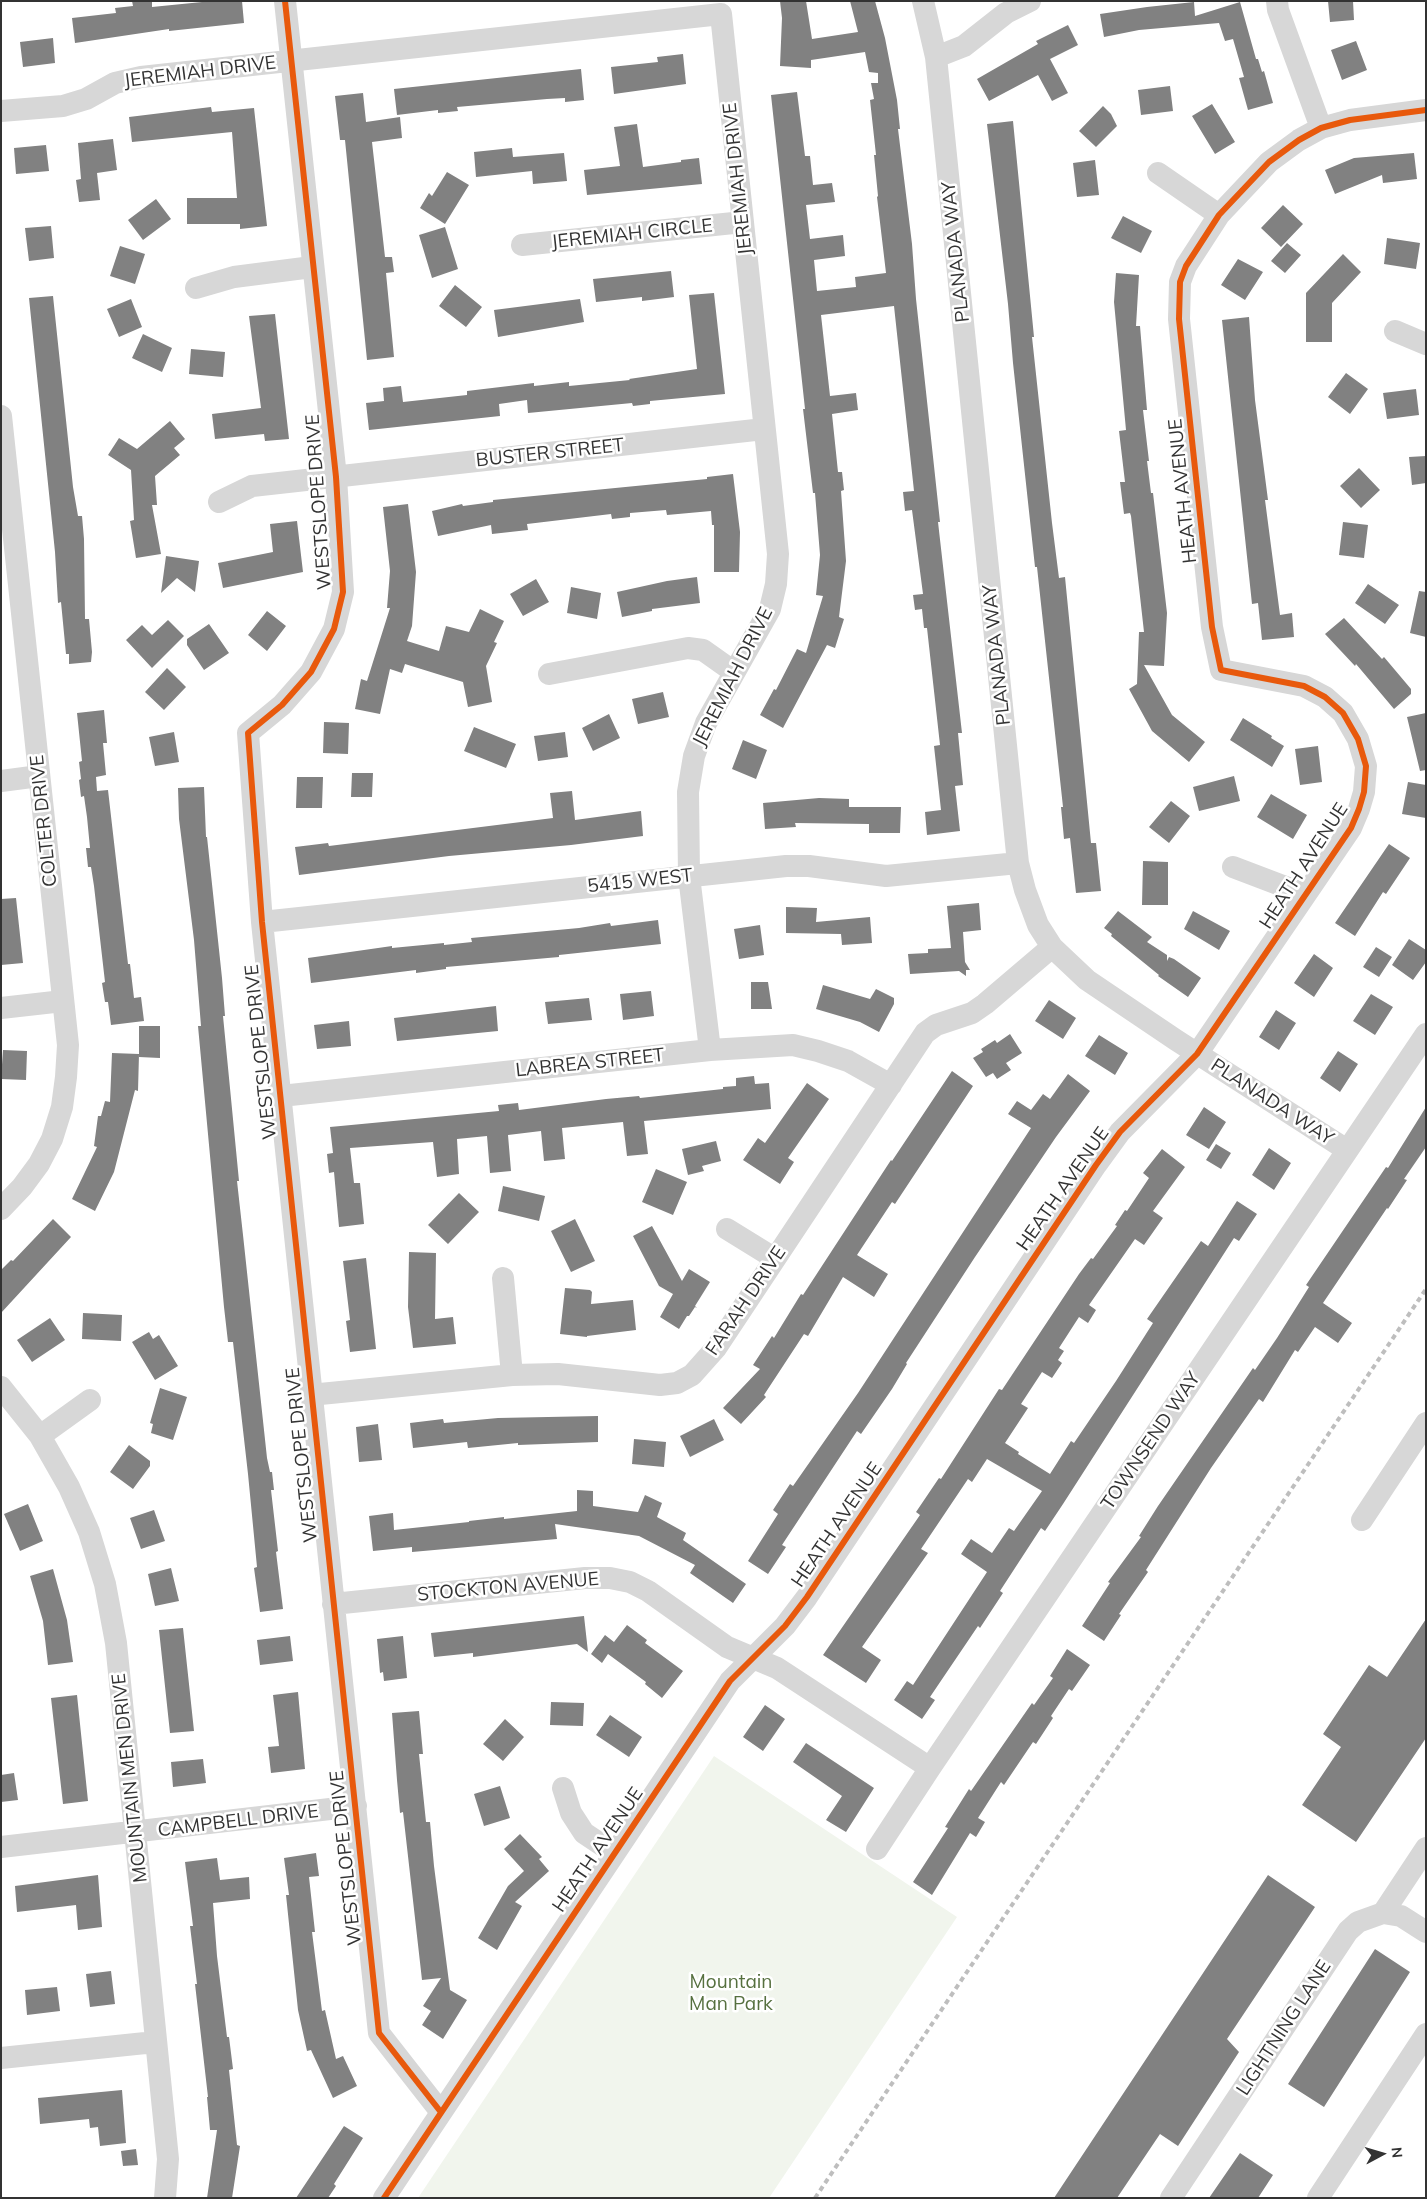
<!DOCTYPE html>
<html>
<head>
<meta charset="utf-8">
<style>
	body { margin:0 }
	#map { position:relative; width:1427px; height:2199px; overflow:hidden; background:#fff; font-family:Mulish,sans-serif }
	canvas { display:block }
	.frame { position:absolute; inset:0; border:2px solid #333; pointer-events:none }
	.north { position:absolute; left:1357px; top:2129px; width:50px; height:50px; -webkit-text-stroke:4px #fff; paint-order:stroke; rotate:84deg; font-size:14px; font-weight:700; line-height:20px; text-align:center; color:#333 }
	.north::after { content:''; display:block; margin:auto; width:18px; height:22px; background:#333; clip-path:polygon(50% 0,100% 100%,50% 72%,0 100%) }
</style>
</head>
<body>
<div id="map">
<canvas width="1427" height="2199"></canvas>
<div class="frame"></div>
<div class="north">N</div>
</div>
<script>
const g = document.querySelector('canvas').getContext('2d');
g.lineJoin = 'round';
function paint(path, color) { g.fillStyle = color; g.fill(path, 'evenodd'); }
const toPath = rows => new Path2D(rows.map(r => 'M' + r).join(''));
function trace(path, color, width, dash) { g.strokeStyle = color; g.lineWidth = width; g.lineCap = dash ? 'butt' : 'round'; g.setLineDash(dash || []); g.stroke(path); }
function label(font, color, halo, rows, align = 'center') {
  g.font = font + ' Mulish,sans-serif'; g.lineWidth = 5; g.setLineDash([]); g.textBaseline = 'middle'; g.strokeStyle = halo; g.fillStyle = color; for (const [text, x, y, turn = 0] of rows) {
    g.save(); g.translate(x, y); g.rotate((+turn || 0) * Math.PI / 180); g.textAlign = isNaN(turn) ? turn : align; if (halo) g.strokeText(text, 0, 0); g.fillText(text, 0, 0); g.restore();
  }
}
const green = toPath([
	[714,1756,957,1917,769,2198,418,2198]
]);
const building = toPath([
	[132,1,152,1,152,7,212,1,242,1,244,23,169,31,169,29,75,43,72,18,116,13,115,8,133,6],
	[780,1,806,1,812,39,858,32,850,1,875,1,885,38,897,100,900,129,898,129,912,244,916,299,934,466,940,522,938,522,962,733,958,733,963,785,955,786,960,831,927,835,925,812,941,810,934,746,940,745,927,628,924,628,922,609,915,610,913,595,923,594,912,510,905,511,903,492,914,491,894,306,821,315,830,396,856,393,858,410,832,414,838,472,842,472,844,490,841,491,846,561,839,617,844,619,835,648,827,645,783,728,760,715,774,689,776,690,797,649,806,653,823,596,816,595,820,555,815,493,813,493,803,409,805,409,771,95,797,92,805,156,810,156,813,185,832,183,835,202,806,205,810,239,843,235,845,256,814,260,817,291,856,287,855,277,886,273,877,197,878,196,874,155,876,155,870,100,874,99,871,83,878,83,878,73,869,72,865,52,811,60,811,68,780,66,782,18],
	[1328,1,1353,1,1354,20,1330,22],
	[1194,2,1195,16,1240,2,1256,59,1258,59,1262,72,1264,71,1273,103,1248,110,1239,78,1244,77,1233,39,1225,41,1219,23,1139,30,1104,37,1100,14,1147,7],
	[1068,25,1078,45,1050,59,1068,93,1052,101,1038,75,989,101,977,79,1038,44,1036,41],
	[53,38,55,63,23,67,20,42],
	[1356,41,1367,70,1342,80,1331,50],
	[683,54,686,84,614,94,611,67,658,62,657,57],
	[581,69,584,100,565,102,565,98,547,99,457,107,458,111,438,113,438,110,397,115,394,89],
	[1170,86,1173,111,1141,115,1138,90],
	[363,93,366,122,400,117,402,138,372,142,385,257,392,257,394,272,386,273,394,357,367,360,345,140,340,140,335,96],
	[1212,104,1235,142,1215,154,1192,116],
	[1103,106,1111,114,1117,126,1096,147,1079,131],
	[211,107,212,112,254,108,267,226,240,229,240,224,187,224,187,198,237,198,232,132,132,142,129,117],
	[1013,121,1034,337,1032,337,1052,523,1059,578,1065,577,1091,843,1096,843,1101,891,1076,893,1070,838,1064,839,1061,807,1063,807,1037,567,1035,567,1013,363,1008,304,987,124],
	[637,124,643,167,681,162,681,160,699,158,702,184,587,195,584,170,620,166,614,127],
	[113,139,117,170,97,173,100,200,79,202,76,180,81,179,78,143],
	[46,145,49,171,16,174,14,148],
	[512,148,513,157,564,153,567,181,533,184,532,171,476,177,474,152],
	[1414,153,1417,179,1383,183,1382,175,1335,194,1325,170,1354,158],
	[1095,160,1099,195,1077,197,1073,163],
	[447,172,469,185,445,224,420,208,429,193,432,196],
	[156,199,171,219,143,240,128,220],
	[1283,205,1303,224,1281,247,1261,228],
	[1123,216,1152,231,1141,253,1111,238],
	[51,226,54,258,29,261,25,228],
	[445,227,458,269,432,278,419,235],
	[1387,238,1420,243,1416,269,1384,264],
	[1287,243,1301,255,1285,273,1271,261],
	[120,246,145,254,135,284,110,276],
	[1343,254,1361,272,1332,303,1332,342,1306,342,1306,293],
	[1238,259,1263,272,1245,300,1221,285],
	[671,271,674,297,642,301,642,297,596,302,593,279],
	[1116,273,1139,275,1136,326,1140,326,1147,410,1143,410,1149,461,1147,461,1151,493,1153,493,1167,613,1164,666,1144,665,1172,715,1205,742,1189,762,1152,731,1129,689,1137,684,1139,632,1144,632,1131,516,1130,513,1124,514,1120,482,1125,482,1119,431,1126,430,1114,302],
	[455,285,482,307,466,327,439,306],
	[714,293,725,394,650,401,650,404,633,406,632,403,528,413,527,400,499,404,500,416,369,430,366,403,384,401,383,388,401,386,403,402,467,395,467,391,534,383,534,386,569,382,569,386,630,380,629,379,697,369,689,295],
	[53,296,73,487,78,516,82,516,84,539,85,619,89,619,92,652,91,662,69,664,69,654,66,654,61,602,58,603,55,552,29,298],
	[131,299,142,327,119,337,107,309],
	[580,299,584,322,498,337,494,310],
	[275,314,289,439,265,441,264,434,215,439,212,414,261,408,249,316],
	[1249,317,1255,400,1268,500,1265,500,1280,615,1292,613,1294,637,1262,640,1258,603,1252,604,1222,320],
	[143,334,172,348,162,372,132,358],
	[191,349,225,352,223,377,189,374],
	[1346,373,1368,389,1350,414,1328,397],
	[1416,389,1419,415,1387,419,1383,393],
	[170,421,185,439,174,448,180,455,155,476,157,505,152,505,161,554,136,558,130,521,134,520,131,470,108,455,119,438,137,449],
	[1426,456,1426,483,1412,485,1409,457],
	[1359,468,1380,490,1361,508,1340,486],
	[733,474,740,532,739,572,714,572,714,525,712,525,711,511,667,515,666,510,630,513,630,517,612,519,611,514,527,524,528,530,492,534,491,525,438,536,432,511,462,504,463,506,493,502,493,500,707,479,707,477],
	[408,504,416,572,412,626,407,641,439,651,446,626,469,632,480,609,504,621,494,642,497,643,486,666,492,702,468,707,463,682,405,664,402,673,390,669,380,714,355,709,361,679,367,681,390,608,387,608,390,571,383,507],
	[297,521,303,572,223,588,218,563,273,552,270,524],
	[1343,522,1368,525,1364,558,1339,555],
	[166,556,199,561,195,592,177,578,161,593],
	[697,577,700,603,652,609,652,611,622,617,617,592,667,581],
	[536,579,549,602,523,616,510,594],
	[1368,584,1399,605,1385,624,1355,603],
	[571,587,601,593,597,619,567,613],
	[1419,591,1426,592,1426,637,1410,633],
	[267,611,286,626,267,651,248,635],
	[1344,618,1382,659,1384,657,1411,689,1411,694,1394,709,1356,664,1355,666,1325,634],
	[168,620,184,636,152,668,126,640,142,625,152,635],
	[209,624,229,653,204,670,187,645,187,639],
	[167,668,186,687,164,710,145,692],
	[663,692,669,717,638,724,632,699],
	[104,710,107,743,103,743,106,775,96,777,97,791,108,790,128,964,130,964,134,998,141,997,144,1021,111,1025,108,1002,105,1002,102,983,105,982,94,886,91,867,88,867,86,848,90,848,87,817,84,796,81,797,79,780,81,779,79,762,82,761,77,713],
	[1426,713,1426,770,1420,771,1407,717],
	[609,714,620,738,593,751,582,728],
	[1243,718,1272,736,1271,738,1284,746,1272,767,1230,740],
	[324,722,349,723,348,754,323,753],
	[474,727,516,744,506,768,464,751],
	[174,732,179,762,155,766,149,737],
	[565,732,568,757,538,761,534,736],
	[743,740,767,750,756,779,732,769],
	[1318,746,1322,782,1300,785,1295,749],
	[352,773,373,773,372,797,351,797],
	[1234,776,1240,801,1199,811,1193,787],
	[297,777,323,777,322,808,296,808],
	[1408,782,1426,785,1426,818,1402,814],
	[204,787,206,837,207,837,222,978,225,1016,223,1016,239,1181,237,1181,243,1235,267,1458,270,1472,272,1472,274,1490,271,1490,278,1551,276,1552,283,1609,260,1612,254,1568,257,1567,248,1474,233,1342,228,1342,224,1307,198,1026,201,1026,194,940,179,819,178,788],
	[572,791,575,820,641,811,643,836,571,845,449,856,299,875,295,847,328,843,329,846,553,818,550,793],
	[1271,794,1307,815,1293,839,1257,817],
	[819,798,849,799,849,807,901,807,900,833,869,833,869,824,795,823,796,827,765,829,763,803],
	[1171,801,1190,816,1169,843,1149,827],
	[1389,844,1410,858,1386,894,1383,892,1355,936,1335,923],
	[1143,861,1168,862,1168,905,1142,905],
	[16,898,23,963,1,965,1,899],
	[979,903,981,930,963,932,965,962,970,970,966,970,966,976,959,971,910,974,908,954,928,953,928,949,951,948,947,906],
	[786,907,817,908,816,922,870,917,872,943,842,945,841,934,786,933],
	[1118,911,1152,937,1147,942,1167,955,1167,961,1169,957,1174,959,1201,978,1188,997,1158,976,1159,975,1111,936,1112,934,1104,928],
	[1193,911,1230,931,1219,950,1184,929],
	[658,920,661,944,559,955,559,957,446,967,446,969,416,973,416,970,311,983,308,958,392,946,392,948,444,943,444,945,472,942,471,938,579,928,610,923,611,926],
	[760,925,764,955,739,959,734,929],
	[1409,939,1426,950,1426,962,1413,980,1392,965],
	[1376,947,1392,957,1379,977,1363,967],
	[1314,954,1333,968,1314,997,1294,983],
	[751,982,768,982,772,1009,751,1009],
	[823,985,870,999,876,989,894,998,894,1004,879,1032,860,1022,816,1009],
	[651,991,654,1016,623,1020,620,994],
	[1371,994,1393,1007,1375,1035,1353,1021],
	[589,998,592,1020,548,1024,545,1002],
	[1049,1000,1076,1018,1063,1039,1035,1021],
	[496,1006,498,1031,397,1041,394,1018],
	[1276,1010,1296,1023,1279,1050,1259,1037],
	[349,1021,351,1046,317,1049,314,1025],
	[139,1026,160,1026,160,1058,139,1057],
	[1010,1034,1022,1053,1006,1063,1011,1070,997,1079,993,1073,986,1077,973,1058,983,1052,981,1049,995,1040,997,1043],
	[1099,1035,1128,1053,1115,1075,1085,1056],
	[3,1050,27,1051,26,1080,1,1079],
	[1338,1051,1358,1064,1340,1092,1320,1078],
	[112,1053,139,1054,138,1091,135,1090,114,1172,95,1211,72,1199,97,1147,94,1146,98,1116,101,1116,105,1101,110,1102],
	[952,1071,973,1086,895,1204,892,1202,857,1255,888,1274,874,1297,843,1277,808,1336,804,1334,764,1395,766,1397,741,1424,723,1408,760,1369,753,1365,772,1336,774,1338,801,1294,803,1295,891,1160,892,1161],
	[1068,1074,1090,1091,1056,1137,975,1257,906,1363,907,1364,892,1389,861,1434,857,1431,782,1545,786,1547,768,1574,748,1561,778,1514,773,1510,790,1484,793,1486,858,1393,1031,1128,1008,1114,1017,1101,1031,1110,1043,1094,1050,1099],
	[754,1076,755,1084,769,1083,771,1109,644,1121,648,1154,627,1156,623,1122,562,1128,565,1159,544,1161,541,1131,508,1135,511,1171,490,1173,487,1136,457,1139,459,1174,437,1177,433,1142,350,1148,354,1183,360,1183,364,1224,339,1227,334,1172,329,1173,327,1154,333,1153,330,1127,499,1111,498,1105,518,1103,519,1110,606,1099,639,1096,640,1098,723,1089,723,1087,736,1086,736,1078],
	[807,1083,829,1099,788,1158,794,1162,780,1184,743,1160,758,1138,765,1143],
	[1204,1107,1226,1122,1209,1149,1186,1135],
	[1426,1107,1426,1147,1404,1179,1407,1180,1388,1209,1387,1208,1323,1303,1352,1323,1338,1343,1315,1327,1298,1352,1295,1350,1263,1402,1259,1399,1211,1468,1146,1570,1148,1572,1119,1614,1121,1615,1104,1641,1082,1626,1110,1583,1108,1582,1141,1537,1139,1536,1158,1506,1253,1368,1255,1370,1277,1338,1309,1287,1306,1285,1386,1167,1388,1168],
	[716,1141,721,1161,702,1166,704,1171,688,1175,682,1149],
	[1216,1144,1231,1153,1221,1169,1206,1160],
	[1269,1148,1291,1163,1274,1190,1252,1175],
	[1162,1149,1185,1167,1153,1211,1163,1218,1144,1245,1135,1239,1089,1305,1096,1310,1088,1323,1079,1317,1059,1348,1064,1351,1058,1360,1062,1363,1052,1378,1042,1372,1021,1404,1028,1408,1005,1443,1019,1452,1018,1454,1050,1474,1071,1441,1074,1443,1116,1381,1153,1323,1147,1319,1201,1241,1208,1246,1237,1201,1257,1214,1239,1241,1234,1238,1063,1504,1045,1531,1041,1528,1000,1591,1003,1593,980,1628,978,1626,930,1697,935,1700,922,1719,894,1700,907,1681,913,1685,987,1572,961,1554,971,1539,992,1553,1009,1528,1014,1531,1042,1491,987,1459,972,1482,968,1479,921,1549,928,1553,862,1647,881,1660,866,1683,823,1655,920,1515,916,1512,939,1478,941,1479,999,1389,1002,1390,1079,1274,1091,1258,1093,1259,1117,1226,1115,1225,1125,1210,1127,1211,1149,1178,1143,1173],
	[656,1169,687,1182,673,1215,642,1202],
	[503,1186,545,1196,539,1221,498,1211],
	[459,1193,479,1212,448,1244,428,1225],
	[53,1219,71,1237,1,1313,1,1270,11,1260,13,1261],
	[575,1219,595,1261,571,1272,551,1231],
	[652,1226,682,1281,689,1269,710,1282,695,1306,697,1308,695,1307,689,1316,687,1316,679,1329,660,1317,673,1294,659,1286,633,1236],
	[409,1252,436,1253,435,1319,453,1317,456,1344,413,1348,408,1307],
	[366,1258,376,1349,350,1352,346,1321,350,1320,343,1261],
	[565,1288,590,1290,592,1292,591,1304,633,1300,636,1330,587,1336,587,1337,560,1334],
	[83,1313,122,1315,121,1341,82,1339],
	[50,1318,65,1340,32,1362,17,1340],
	[149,1332,153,1339,159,1335,178,1366,155,1380,132,1342],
	[160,1388,187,1397,173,1440,151,1433,153,1424,150,1423],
	[598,1416,598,1442,518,1445,518,1443,468,1448,467,1442,413,1448,410,1423,443,1419,444,1423,498,1418],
	[714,1419,724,1440,690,1457,680,1436],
	[378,1424,382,1460,359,1462,356,1427],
	[634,1439,666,1442,664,1467,632,1464],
	[129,1445,150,1461,150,1466,133,1489,110,1472],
	[577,1490,593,1491,593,1506,638,1512,645,1495,662,1503,657,1517,686,1533,683,1540,746,1584,733,1603,690,1573,695,1565,639,1536,555,1524,557,1539,412,1552,412,1547,373,1551,369,1516,393,1513,394,1530,469,1522,469,1521,504,1517,504,1519,577,1511],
	[28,1504,43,1541,20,1551,4,1514],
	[154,1510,165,1541,141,1549,130,1518],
	[171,1568,179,1601,155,1606,148,1574],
	[53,1569,67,1620,73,1662,48,1665,43,1621,30,1576],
	[584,1616,588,1652,577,1644,473,1657,473,1653,434,1657,431,1633],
	[1426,1619,1426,1738,1356,1842,1302,1805,1341,1747,1323,1734,1369,1665,1387,1677],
	[627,1625,647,1640,645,1643,683,1671,662,1698,645,1684,646,1682,608,1654,602,1663,591,1654,605,1635,614,1642],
	[183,1628,194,1731,170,1733,159,1630],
	[290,1636,293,1661,260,1665,257,1640],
	[403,1636,407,1678,384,1681,383,1672,380,1673,377,1639],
	[1067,1649,1090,1665,1072,1691,1069,1689,1051,1716,1053,1718,1036,1744,1033,1742,1004,1785,1001,1782,978,1818,985,1822,976,1837,970,1833,932,1895,913,1882,948,1828,945,1827,969,1789,971,1791,1032,1703,1034,1705,1053,1678,1050,1676],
	[298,1692,305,1769,271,1773,268,1747,279,1746,273,1695],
	[77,1695,88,1801,63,1804,51,1698],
	[551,1702,584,1703,583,1726,550,1725],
	[765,1705,785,1719,763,1751,743,1737],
	[419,1711,423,1754,419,1754,426,1822,430,1822,434,1866,450,1990,467,2000,443,2039,422,2025,431,2011,423,2006,441,1978,422,1980,403,1812,400,1813,397,1780,392,1713],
	[610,1715,642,1737,629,1757,596,1735],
	[505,1719,524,1737,503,1761,483,1744],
	[806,1743,874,1788,846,1832,826,1820,842,1796,793,1762],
	[203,1759,206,1783,173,1787,171,1762],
	[14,1773,18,1800,1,1802,1,1775],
	[500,1786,510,1818,484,1826,474,1794],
	[520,1834,542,1857,539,1859,549,1871,515,1902,522,1906,497,1950,478,1938,508,1886,524,1871,504,1849],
	[316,1853,319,1876,309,1877,315,1932,312,1932,322,2011,325,2010,336,2059,343,2056,357,2086,333,2098,311,2050,307,2051,298,2010,286,1895,289,1895,284,1858],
	[217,1858,220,1880,249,1877,250,1899,213,1903,217,1956,227,2037,229,2037,233,2069,229,2070,237,2145,240,2146,232,2198,207,2198,217,2130,210,2130,207,2097,208,2097,195,1984,197,1984,190,1926,193,1926,185,1862],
	[98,1875,102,1927,78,1930,76,1905,17,1912,15,1886],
	[1268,1875,1315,1907,1227,2039,1239,2052,1178,2146,1160,2134,1117,2198,1054,2198],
	[1375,1949,1410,1972,1324,2107,1288,2084],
	[111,1971,115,2004,90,2007,86,1974],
	[57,1987,60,2011,27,2015,25,1990],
	[122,2090,126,2143,100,2146,98,2127,90,2128,89,2119,40,2124,38,2098],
	[344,2126,363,2138,334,2184,336,2186,328,2198,296,2198],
	[136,2149,138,2165,123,2166,121,2151],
	[1240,2153,1273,2175,1258,2198,1209,2198]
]);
const minor = toPath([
	[285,1,336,477,343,592,334,629,311,672,282,705,248,733,262,922,379,2033,440,2111],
	[923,1,936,57,1018,863,1025,890,1038,925,1052,947,1087,980,1176,1040,1347,1150],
	[1277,1,1278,10,1321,128],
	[936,57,964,46,1006,13,1030,1],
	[1,111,63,106,86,99,115,83,141,77,721,14,778,554,776,584,770,609,706,723,694,756,688,792,689,876,710,1050],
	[1158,173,1219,215],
	[522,245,743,222],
	[196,288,234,277,312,267],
	[1395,331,1426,344],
	[1,416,68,1045,66,1077,62,1107,52,1139,39,1164,22,1187,1,1209],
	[219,502,252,486,764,429],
	[549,674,688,648,703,650,734,672],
	[1,781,39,776],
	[1233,867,1304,894],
	[262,922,786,866,809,866,886,876,1018,863],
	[1,1008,63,1001],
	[281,1096,710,1050,793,1045,818,1051,848,1061,891,1085],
	[727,1229,774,1258],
	[503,1278,512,1375],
	[1,1387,40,1436,69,1487,89,1532,105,1584,116,1643,168,2159,165,2198],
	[310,1395,512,1375,558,1374,660,1385,677,1383,692,1375,716,1348,925,1033,936,1025,972,1013,985,1004,1052,947],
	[40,1436,90,1400],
	[1362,1520,1426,1423],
	[333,1604,585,1578,610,1578,630,1582,648,1591,727,1647,777,1668,930,1768],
	[563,1788,571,1813,584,1833,614,1853],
	[1,1847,356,1806],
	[877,1849,930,1768,1426,1034],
	[1383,1913,1426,1848],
	[1,2058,155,2042],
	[384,2198,730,1681,785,1626,807,1597,1096,1165,1120,1132,1197,1054,1351,828,1359,809,1364,792,1366,766,1358,739,1343,713,1325,697,1304,686,1221,670,1212,627,1179,319,1180,282,1186,266,1219,215,1269,162,1299,140,1321,128,1350,120,1426,110],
	[1171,2198,1348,1931,1358,1922,1383,1913,1401,1916,1426,1932],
	[1318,2198,1426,2034]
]);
const rail = toPath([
	[815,2198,1426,1289]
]);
const cycleway = toPath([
	[285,1,336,477,343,592,334,629,311,672,282,705,248,733,262,922,379,2033,440,2111],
	[384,2198,730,1681,785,1626,807,1597,1096,1165,1120,1132,1197,1054,1351,828,1359,809,1364,792,1366,766,1358,739,1343,713,1325,697,1304,686,1221,670,1212,627,1179,319,1180,282,1186,266,1219,215,1269,162,1299,140,1321,128,1350,120,1426,110]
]);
const streetNames = [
	["JEREMIAH DRIVE",200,72,-7],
	["JEREMIAH DRIVE",738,179,-96],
	["JEREMIAH CIRCLE",632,234,-6],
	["PLANADA WAY",956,252,-96],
	["BUSTER STREET",550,453,-6],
	["HEATH AVENUE",1183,491,-96],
	["WESTSLOPE DRIVE",319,502,-94],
	["PLANADA WAY",997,655,-96],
	["JEREMIAH DRIVE",733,677,-63],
	["COLTER DRIVE",44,821,-96],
	["HEATH AVENUE",1304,866,-57],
	["5415 WEST",640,881,-6],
	["WESTSLOPE DRIVE",261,1052,-96],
	["LABREA STREET",590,1063,-6],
	["PLANADA WAY",1272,1102,33],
	["HEATH AVENUE",1063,1189,-55],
	["FARAH DRIVE",746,1301,-56],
	["TOWNSEND WAY",1151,1441,-56],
	["WESTSLOPE DRIVE",302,1455,-96],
	["HEATH AVENUE",837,1525,-56],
	["STOCKTON AVENUE",508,1587,-5],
	["MOUNTAIN MEN DRIVE",130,1778,-96],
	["CAMPBELL DRIVE",238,1821,-7],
	["HEATH AVENUE",598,1850,-56],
	["WESTSLOPE DRIVE",346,1858,-96],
	["LIGHTNING LANE",1284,2028,-57]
];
const parkNames = [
	["Mountain",731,1982],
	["Man Park",731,2004]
];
paint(green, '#f1f5ed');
paint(building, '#818181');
trace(minor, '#d7d7d7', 22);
trace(rail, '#bebebe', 4, [5, 4]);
trace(cycleway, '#e8590c', 6);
label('19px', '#333', '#fff', streetNames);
label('19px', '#56703f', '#fff', parkNames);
</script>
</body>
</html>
